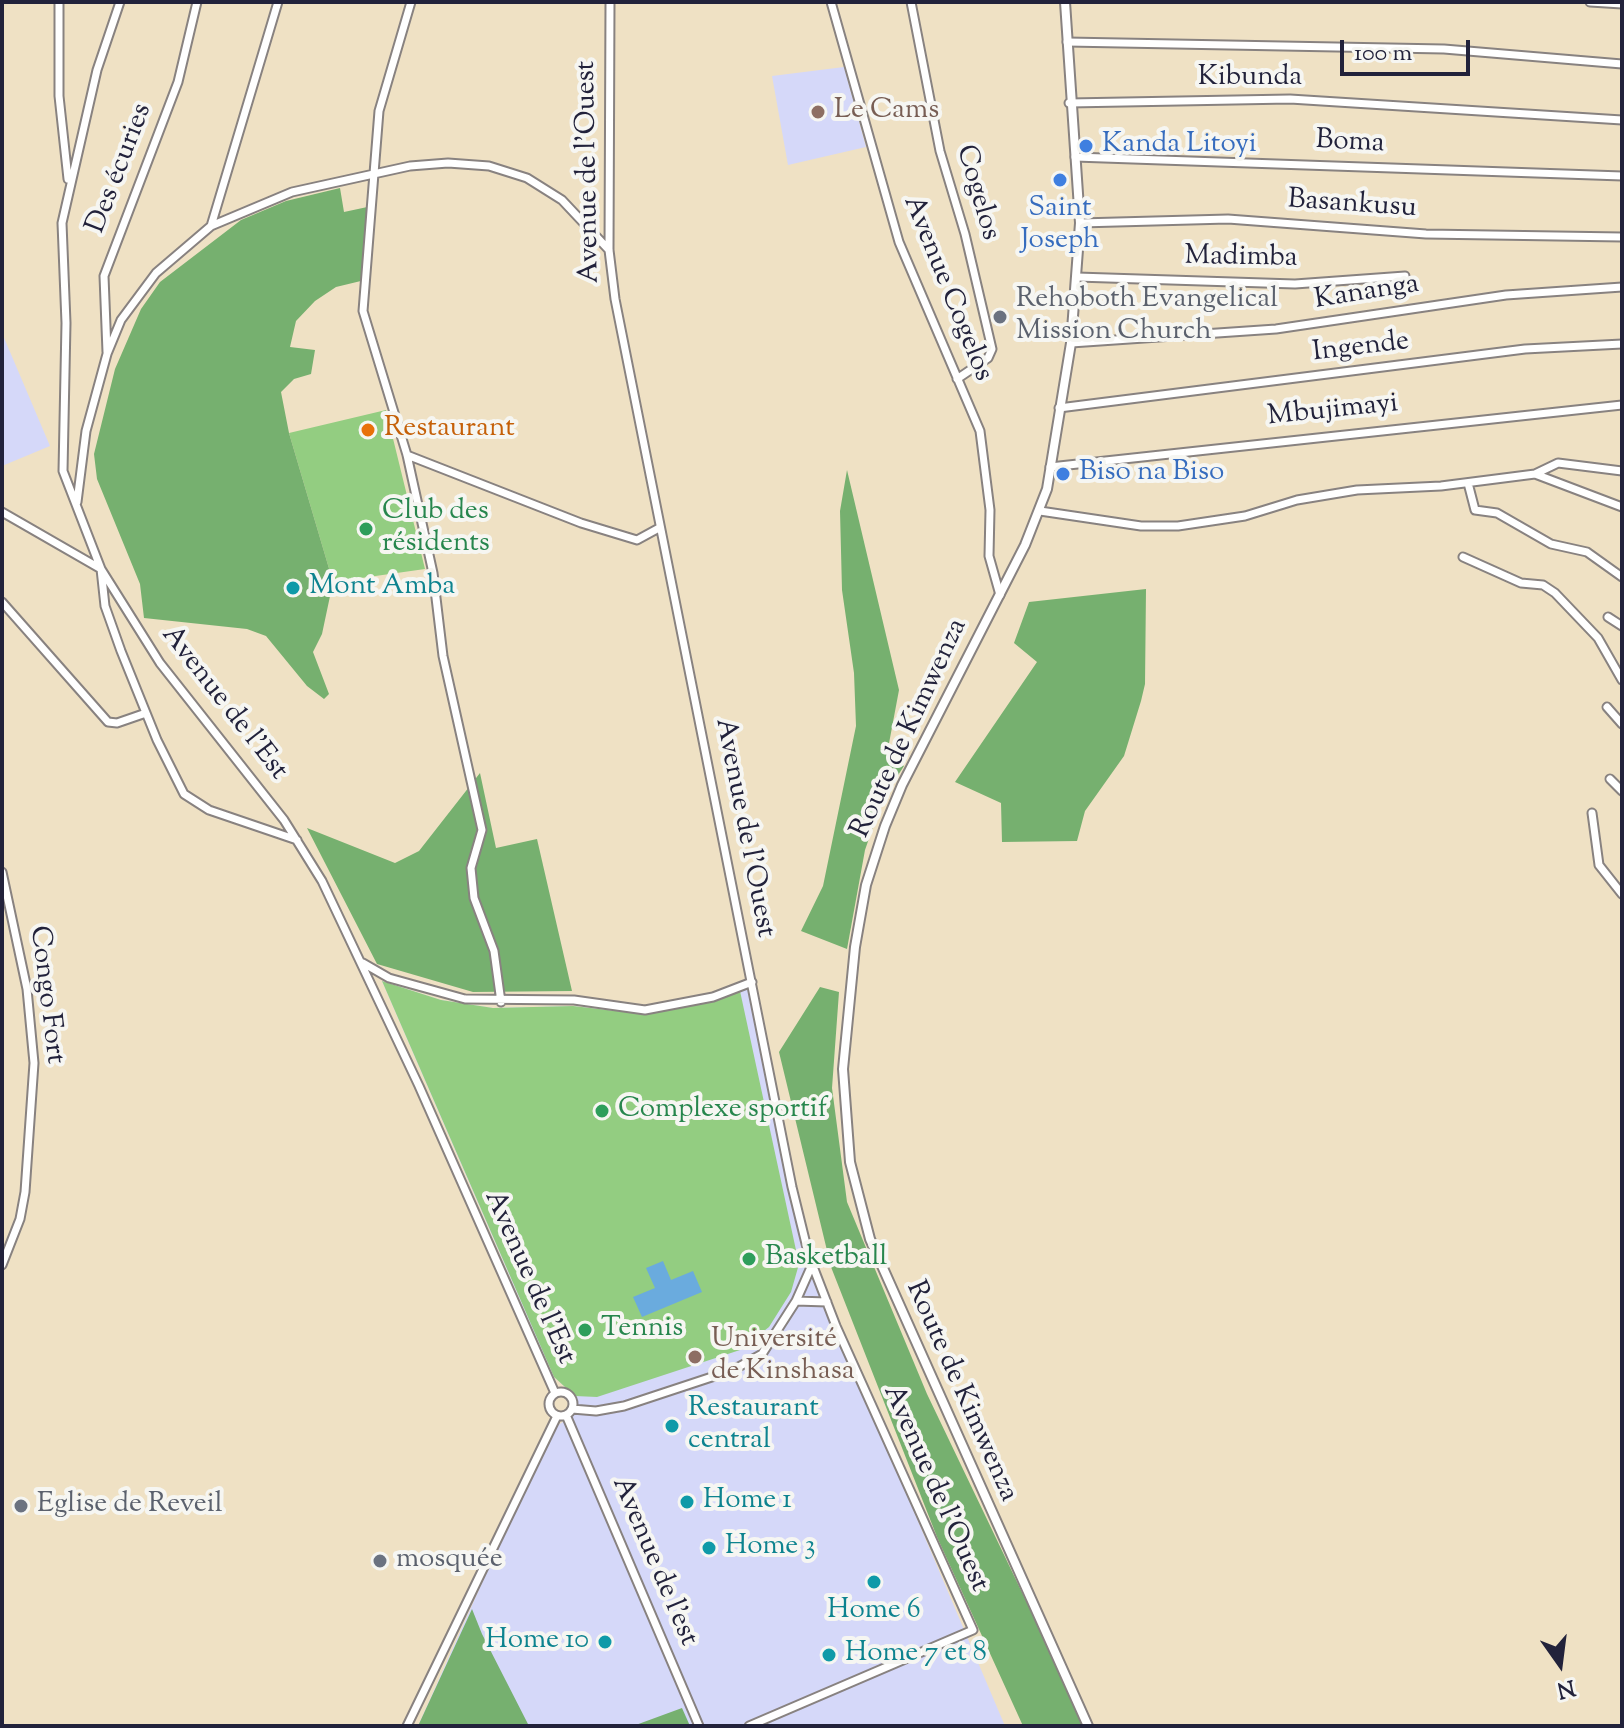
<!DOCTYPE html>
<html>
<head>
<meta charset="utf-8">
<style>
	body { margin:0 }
	#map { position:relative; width:1624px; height:1728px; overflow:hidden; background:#efe1c4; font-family:"Sorts Mill Goudy",serif }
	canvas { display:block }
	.frame { position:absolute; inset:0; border:4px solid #22223b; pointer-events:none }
	.north { position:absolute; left:1520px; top:1624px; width:80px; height:80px; -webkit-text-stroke:6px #f6f6f2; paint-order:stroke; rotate:166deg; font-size:22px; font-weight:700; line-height:32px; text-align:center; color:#22223b }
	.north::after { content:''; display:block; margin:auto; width:28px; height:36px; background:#22223b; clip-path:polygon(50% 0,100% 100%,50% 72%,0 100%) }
	.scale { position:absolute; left:1340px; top:40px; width:130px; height:36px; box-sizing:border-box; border:4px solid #22223b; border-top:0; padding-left:10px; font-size:24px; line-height:28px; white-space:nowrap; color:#22223b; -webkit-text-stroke:6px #f6f6f2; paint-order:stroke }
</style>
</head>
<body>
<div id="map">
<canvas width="1624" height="1728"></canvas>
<div class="frame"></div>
<div class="north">N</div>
<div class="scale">100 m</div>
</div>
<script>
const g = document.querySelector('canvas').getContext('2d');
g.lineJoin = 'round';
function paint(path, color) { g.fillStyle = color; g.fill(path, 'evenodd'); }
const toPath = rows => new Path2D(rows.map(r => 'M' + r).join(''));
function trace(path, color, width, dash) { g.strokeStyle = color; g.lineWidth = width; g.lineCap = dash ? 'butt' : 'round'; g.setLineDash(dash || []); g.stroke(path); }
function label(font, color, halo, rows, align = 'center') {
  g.font = font + ' "Sorts Mill Goudy",serif'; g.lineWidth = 8; g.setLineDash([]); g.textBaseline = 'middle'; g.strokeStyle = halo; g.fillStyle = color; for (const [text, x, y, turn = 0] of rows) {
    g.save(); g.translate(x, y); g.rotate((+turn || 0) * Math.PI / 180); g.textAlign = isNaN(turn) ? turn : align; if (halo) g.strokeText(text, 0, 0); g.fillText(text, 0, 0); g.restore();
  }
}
const built = toPath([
	[844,67,866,147,788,165,772,76],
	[2,333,50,446,2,466],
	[382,981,441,1000,493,1008,573,1006,642,1014,675,1009,750,987,807,1260,1005,1726,418,1726,550,1431,571,1416,575,1396,554,1377,536,1337]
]);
const green = toPath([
	[386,410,425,569,333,582,289,433],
	[382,981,441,1000,493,1008,573,1006,642,1014,740,991,799,1264,791,1292,769,1327,740,1350,597,1397,575,1396,554,1377]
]);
const forest = toPath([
	[340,188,344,212,372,206,365,280,336,287,315,301,296,321,290,347,315,350,311,374,294,379,281,392,289,433,333,582,322,634,313,652,329,694,324,699,307,686,266,636,247,629,144,618,140,584,97,479,94,454,115,369,141,309,160,282,241,220,286,201],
	[847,470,899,690,887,754,904,766,883,798,865,850,847,949,801,931,823,886,856,726,854,673,842,590,840,511],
	[1146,589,1145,684,1141,701,1124,756,1085,811,1077,841,1002,842,1001,803,955,782,1037,662,1014,643,1029,602],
	[480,773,496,848,537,839,572,991,473,992,377,964,307,828,395,863,419,851],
	[820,987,839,992,832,1088,847,1202,927,1394,1086,1726,1023,1726,937,1537,831,1267,779,1052],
	[472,1609,482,1634,529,1726,418,1726],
	[682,1708,690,1726,633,1726]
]);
const water = toPath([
	[663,1261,671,1280,693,1271,702,1292,642,1317,633,1297,655,1288,646,1268]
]);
const minor = toPath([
	[59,2,59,96,68,179],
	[120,2,97,70,62,223,66,323,63,471,101,569,160,663,284,820,322,881,419,1086,555,1393],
	[411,2,379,111,363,311,407,455,433,573,443,656,482,830,471,868,474,898,494,951,501,1002],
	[610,2,609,250,615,299,792,1187,809,1256,836,1326,973,1630,749,1726],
	[831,2,899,242,980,431,990,510,989,556,1000,595],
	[911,2,940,151,965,234,992,349,988,358,957,379],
	[1590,2,1622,4],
	[1067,42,1444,49,1622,64],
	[1069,103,1290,99,1622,120],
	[1075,157,1622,176],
	[1080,223,1228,219,1426,234,1622,237],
	[211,226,278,2],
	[1077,277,1295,284,1405,276],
	[1071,343,1276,329,1506,295,1622,287],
	[107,352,104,276,178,82,197,2],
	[1059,408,1525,349,1622,344],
	[407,455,581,523,637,540,659,528],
	[1050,467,1622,405],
	[1535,474,1622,507],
	[1468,483,1475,510,1497,513,1551,544,1587,552,1622,577],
	[77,502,86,431,107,354,121,320,156,273,211,226,292,192,410,166,448,163,489,166,527,178,562,200,609,250],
	[1040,511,1141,526,1178,526,1245,516,1297,500,1357,490,1441,486,1535,474,1558,463,1622,471],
	[2,512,101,569,105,606,121,651,157,740,184,794,209,810,297,840],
	[1463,557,1521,583,1543,585,1555,593,1598,638,1622,680],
	[2,602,108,722,117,723,146,713],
	[1608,617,1622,626],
	[1607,707,1622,724],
	[1610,779,1622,791],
	[1592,813,1599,865,1622,894],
	[2,872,27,989,34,1063,25,1192,20,1219,2,1265],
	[363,963,389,978,465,999,574,1000,645,1010,713,997,752,982],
	[796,1301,827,1302],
	'549 1404a12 12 0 1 1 24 0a12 12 0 1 1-24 0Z',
	[572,1409,596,1411,624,1406,733,1370,762,1354,796,1301,812,1265],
	[566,1415,699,1726],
	[407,1726,557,1416]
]);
const tertiary = toPath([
	[1065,2,1080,223,1071,343,1047,489,1025,545,902,785,885,826,866,885,855,947,843,1069,850,1162,870,1239,1088,1726]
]);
const markers = [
	[818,112,8,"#8d6e63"],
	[1086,146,8,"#3f7fe0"],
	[1060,180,8,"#3f7fe0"],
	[1000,317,8,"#6b7280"],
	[368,430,8,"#e8710a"],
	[1063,474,8,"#3f7fe0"],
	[366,529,8,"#2e9e5b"],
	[293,588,8,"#0f9aa8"],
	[602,1111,8,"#2e9e5b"],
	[749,1259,8,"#2e9e5b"],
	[585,1330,8,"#2e9e5b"],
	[695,1357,8,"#8d6e63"],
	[672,1426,8,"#0f9aa8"],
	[687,1502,8,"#0f9aa8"],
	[21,1506,8,"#6b7280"],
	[709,1548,8,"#0f9aa8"],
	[380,1561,8,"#6b7280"],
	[874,1582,8,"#0f9aa8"],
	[605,1642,8,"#0f9aa8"],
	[829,1655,8,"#0f9aa8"]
];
const streetNames = [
	["Kibunda",1250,79],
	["Boma",1350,144,3],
	["Des écuries",121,169,-69],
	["Avenue de l'Ouest",590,172,-91],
	["Cogelos",976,193,74],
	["Basankusu",1352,206,4],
	["Madimba",1241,259,1],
	["Avenue Cogelos",946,289,68],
	["Kananga",1367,294,-9],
	["Ingende",1361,349,-7],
	["Mbujimayi",1333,412,-6],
	["Avenue de l'Est",223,704,52],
	["Route de Kimwenza",911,729,-65],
	["Avenue de l'Ouest",743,828,79],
	["Congo Fort",45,995,83],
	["Avenue de l'Est",528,1278,66],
	["Route de Kimwenza",960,1392,66],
	["Avenue de l'Ouest",934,1489,66],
	["Avenue de l'est",653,1562,67]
];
const educationNames = [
	["Le Cams",834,112],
	["Université",711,1341],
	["de Kinshasa",711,1373]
];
const shopNames = [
	["Kanda Litoyi",1102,146],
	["Saint",1060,210,"center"],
	["Joseph",1060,242,"center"],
	["Biso na Biso",1079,474]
];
const worshipNames = [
	["Rehoboth Evangelical",1016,301],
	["Mission Church",1016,333],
	["Eglise de Reveil",37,1506],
	["mosquée",396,1561]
];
const foodNames = [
	["Restaurant",384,430]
];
const leisureNames = [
	["Club des",382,513],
	["résidents",382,545],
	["Complexe sportif",618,1111],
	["Basketball",765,1259],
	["Tennis",601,1330]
];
const cultureNames = [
	["Mont Amba",309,588],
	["Restaurant",688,1410],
	["central",688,1442],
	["Home 1",703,1502],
	["Home 3",725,1548],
	["Home 6",874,1612,"center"],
	["Home 10",589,1642,"right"],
	["Home 7 et 8",845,1655]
];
paint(built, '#d5d8f9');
paint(green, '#93cd81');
paint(forest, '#76b06f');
paint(water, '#6aabde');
trace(minor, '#888280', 11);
trace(tertiary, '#888280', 12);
trace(minor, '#fff', 7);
trace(tertiary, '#fff', 8);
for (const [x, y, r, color] of markers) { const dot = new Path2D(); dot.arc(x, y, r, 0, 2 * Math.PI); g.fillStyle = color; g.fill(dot); trace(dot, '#f6f6f2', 3); }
label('28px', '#22223b', '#f6f6f2', streetNames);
label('28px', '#785e54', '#f6f6f2', educationNames, 'left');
label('28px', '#366cbe', '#f6f6f2', shopNames, 'left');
label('28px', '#5b616d', '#f6f6f2', worshipNames, 'left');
label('28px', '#c56008', '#f6f6f2', foodNames, 'left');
label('28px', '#27864d', '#f6f6f2', leisureNames, 'left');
label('28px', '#0d838f', '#f6f6f2', cultureNames, 'left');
</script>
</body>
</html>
